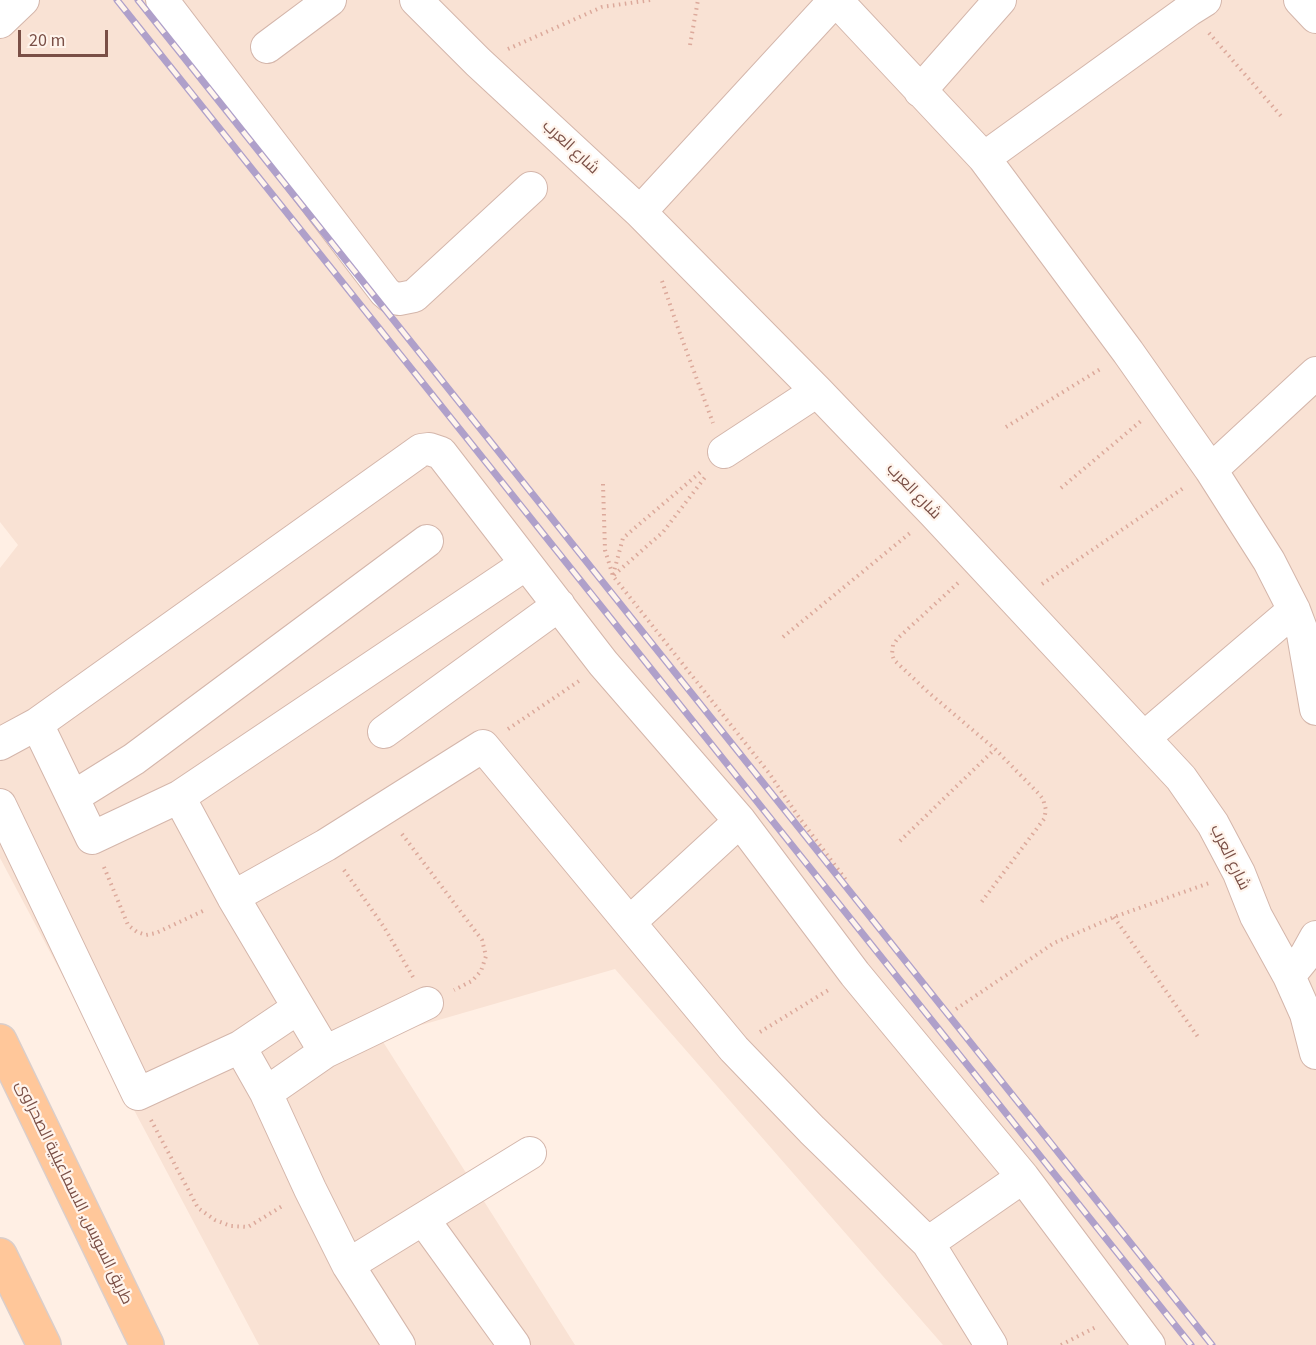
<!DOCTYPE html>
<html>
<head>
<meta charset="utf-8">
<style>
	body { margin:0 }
	#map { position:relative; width:1316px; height:1345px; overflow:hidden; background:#ffefe4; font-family:"Source Sans 3",sans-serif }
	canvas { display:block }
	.scale { position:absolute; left:18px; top:30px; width:90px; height:27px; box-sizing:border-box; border:3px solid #7a4f46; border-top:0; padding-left:8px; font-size:18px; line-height:21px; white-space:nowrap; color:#7a4f46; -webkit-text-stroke:4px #fff4ec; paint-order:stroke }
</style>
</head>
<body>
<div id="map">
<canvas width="1316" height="1345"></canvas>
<div class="scale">20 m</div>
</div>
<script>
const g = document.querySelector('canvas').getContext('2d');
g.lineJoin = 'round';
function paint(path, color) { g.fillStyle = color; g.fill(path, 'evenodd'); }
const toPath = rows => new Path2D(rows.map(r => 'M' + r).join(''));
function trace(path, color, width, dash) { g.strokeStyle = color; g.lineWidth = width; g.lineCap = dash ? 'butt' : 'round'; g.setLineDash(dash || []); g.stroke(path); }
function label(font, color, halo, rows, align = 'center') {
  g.font = font + ' "Source Sans 3",Cairo,sans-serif'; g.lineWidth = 4.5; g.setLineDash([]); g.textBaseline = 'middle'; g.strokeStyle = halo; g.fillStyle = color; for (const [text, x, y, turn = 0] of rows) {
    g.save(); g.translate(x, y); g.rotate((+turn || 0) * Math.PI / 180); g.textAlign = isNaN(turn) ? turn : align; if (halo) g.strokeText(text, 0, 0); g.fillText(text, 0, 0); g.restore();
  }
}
const residential = toPath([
	[0,0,1316,0,1316,1345,943,1345,615,969,380,1037,575,1345,259,1345,0,858,0,568,18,545,0,522]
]);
const path = toPath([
	[1209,33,1281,116],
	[690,45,698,0],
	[508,49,602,7,651,0],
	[662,281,678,328,713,423],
	[1006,427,1102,368],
	[603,484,605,550,613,576,769,773,798,816,846,880],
	[1061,488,1141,421],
	[613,575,623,538,703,470],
	[614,575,663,532,706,476],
	[958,583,898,638,893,645,892,654,894,660,928,692,995,749,1038,793,1043,799,1046,810,1044,819,980,904],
	[1042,584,1185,487],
	[783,637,910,533],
	[508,729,579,681],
	[402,834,482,940,486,956,481,971,472,981,454,990],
	[900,841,995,749],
	[104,867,128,925,137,932,146,935,156,933,205,910],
	[344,870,384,927,413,977],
	[1114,917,1198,1037],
	[956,1009,1054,943,1114,917,1209,883],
	[760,1032,830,989],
	[151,1120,198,1208,215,1220,231,1226,248,1227,284,1205],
	[1061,1345,1098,1326]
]);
const street = toPath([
	[162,0,385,292,391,297,399,299,414,296,531,188],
	[416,0,478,62,640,212,817,391,934,513,1181,778,1213,824,1239,873,1256,916,1289,976,1306,1014,1316,1053],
	[836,0,984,158,1128,352,1211,470,1269,561,1294,610,1303,634,1316,709],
	[1300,0,1316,17],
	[0,22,23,0],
	[267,47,330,0],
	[920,91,1000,0],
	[984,158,1189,10,1205,0],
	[640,212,835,0],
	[724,452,817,391],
	[1211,470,1316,373],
	[526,564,179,797,92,838,37,724,421,450,429,449,441,453,603,663,740,821,855,974,1023,1177,1149,1345],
	[384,732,559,605],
	[1145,737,1294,610],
	[0,744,37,724],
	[73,797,134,759,427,541],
	[179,797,233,897,325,1052],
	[0,805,138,1094,240,1047,298,1008],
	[233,897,326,845,483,746,734,1049,812,1130,928,1243,991,1345],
	[630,922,740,821],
	[1289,976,1306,955,1316,937],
	[240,1047,266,1093,310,1189,348,1265,399,1345],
	[266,1093,325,1052,427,1003],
	[423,1219,514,1345],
	[928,1243,1023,1177],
	[348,1265,530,1153]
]);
const primary = toPath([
	[0,1041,147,1345],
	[0,1255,44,1345]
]);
const rail = toPath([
	[117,0,1191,1345],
	[138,0,1212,1345]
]);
const streetNames = [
	["شارع العرب",570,148,43],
	["شارع العرب",913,492,46],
	["شارع العرب",1229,858,64],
	["طريق السويس, الاسماعيلية الصحراوى",73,1193,64]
];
paint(residential, '#f9e2d4');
trace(street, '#d4b6ab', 34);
trace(primary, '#dacecb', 36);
trace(path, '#dca99b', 4, [1.5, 4.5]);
trace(street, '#fff', 32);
trace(primary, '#ffc79a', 33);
trace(rail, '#afa0ca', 7);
trace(rail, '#fff4ec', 4.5, [14]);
label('16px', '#7a4f46', '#fff4ec', streetNames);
</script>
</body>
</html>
